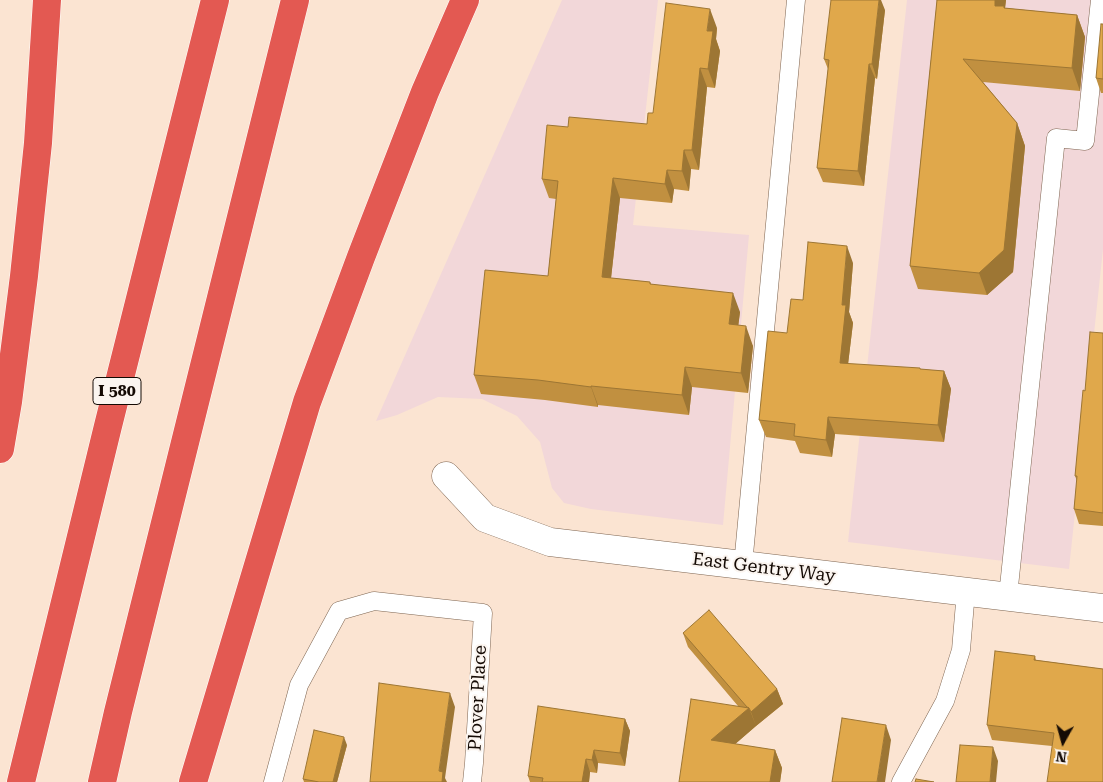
<!DOCTYPE html>
<html>
<head>
<meta charset="utf-8">
<style>
	body { margin:0 }
	#map { position:relative; width:1103px; height:782px; overflow:hidden; background:#fbe4d2; font-family:"Roboto Serif",serif }
	canvas { display:block }
	.north { position:absolute; left:1038px; top:717px; width:50px; height:50px; -webkit-text-stroke:4px #fbf5f0; paint-order:stroke; rotate:187deg; font-size:14px; font-weight:700; line-height:20px; text-align:center; color:#140a04 }
	.north::after { content:''; display:block; margin:auto; width:18px; height:22px; background:#140a04; clip-path:polygon(50% 0,100% 100%,50% 72%,0 100%) }
</style>
</head>
<body>
<div id="map">
<canvas width="1103" height="782"></canvas>
<div class="north">N</div>
</div>
<script>
const g = document.querySelector('canvas').getContext('2d');
g.lineJoin = 'round';
function paint(path, color) { g.fillStyle = color; g.fill(path, 'evenodd'); }
const toPath = rows => new Path2D(rows.map(r => 'M' + r).join(''));
function trace(path, color, width, dash) { g.strokeStyle = color; g.lineWidth = width; g.lineCap = dash ? 'butt' : 'round'; g.setLineDash(dash || []); g.stroke(path); }
function label(font, color, halo, rows, align = 'center') {
  g.font = font + ' "Roboto Serif",serif'; g.lineWidth = 4; g.setLineDash([]); g.textBaseline = 'middle'; g.strokeStyle = halo; g.fillStyle = color; for (const [text, x, y, turn = 0] of rows) {
    g.save(); g.translate(x, y); g.rotate((+turn || 0) * Math.PI / 180); g.textAlign = isNaN(turn) ? turn : align; if (halo) g.strokeText(text, 0, 0); g.fillText(text, 0, 0); g.restore();
  }
}
const commercial = toPath([
	[562,0,658,0,633,225,749,235,723,525,591,509,564,503,552,488,540,442,517,416,482,399,438,397,397,415,376,421],
	[907,0,1103,0,1103,249,1069,569,848,542]
]);
const lane = toPath([
	[743,565,796,0],
	[1008,596,1056,138,1085,141,1100,0],
	[273,782,299,685,339,611,374,601,483,613,474,763,472,782],
	[901,782,945,701,961,650,966,591]
]);
const street = toPath([
	[446,476,485,518,550,542,1103,608]
]);
const highway = toPath([
	[0,449,8,402,24,276,38,143,47,0],
	[21,782,108,426,215,0],
	[102,782,118,712,295,0],
	[193,782,307,402,361,257,425,92,465,0]
]);
const wall = toPath([
	[937,0,1006,0,1005,8,1077,15,1085,37,1080,91,983,82,1017,123,1025,146,1013,272,987,295,918,289,910,266],
	[885,10,877,79,875,78,864,186,823,182,817,168,828,69,824,59],
	[1103,24,1103,93,1101,93,1096,78],
	[717,28,716,39,720,51,715,88,707,87,699,170,691,169,689,191,674,189,672,203,620,198,611,278,650,282,651,284,740,312,738,326,753,346,748,393,692,387,689,415,598,405,598,407,545,400,481,394,474,375,548,276,556,199,549,198,542,179,568,127,647,124,653,113],
	[853,263,849,312,853,323,848,364,944,371,951,389,944,442,835,434,832,457,800,453,795,441,766,437,759,420,803,300],
	[1103,333,1103,526,1079,524,1074,509,1077,481,1075,476,1085,391],
	[683,633,777,689,783,704,756,726,755,726,756,726,735,744,775,750,782,768,780,782,679,782,738,706,688,647],
	[1035,656,1036,660,1103,669,1052,746,992,740,987,725],
	[625,719,630,731,625,766,598,763,597,773,590,772,589,782,530,782,528,776],
	[347,745,337,782,304,782,303,779]
]);
const shadedWall = toPath([
	[879,0,881,0,885,10,877,79,872,64],
	[995,0,1006,0,1005,8,995,6],
	[710,9,717,28,716,39,720,51,715,88,708,69,707,31],
	[1077,15,1085,37,1080,91,1072,68],
	[869,64,875,78,864,186,858,171],
	[700,68,707,87,699,170,692,150],
	[1017,123,1025,146,1013,272,987,295,979,273],
	[684,150,691,169,689,191,682,171],
	[667,170,674,189,672,203,665,184],
	[613,178,620,198,609,296,602,277],
	[847,246,853,263,849,312,853,323,846,381,840,363,842,305],
	[733,293,740,312,736,344,729,324],
	[746,326,753,346,748,393,741,373],
	[685,367,692,387,689,415,682,395],
	[944,371,951,389,944,442,938,425],
	[591,386,598,405,598,407,591,387],
	[828,417,835,434,832,457,826,440],
	[777,689,783,704,756,726,751,712],
	[450,693,455,707,445,778,447,782,442,782,439,771],
	[749,708,756,726,718,759,711,740],
	[625,719,630,731,625,766,620,753],
	[886,725,891,740,885,782,877,782],
	[344,737,347,745,337,782,333,782],
	[993,747,998,761,996,782,990,782],
	[594,750,598,763,597,773,592,760],
	[775,750,782,768,780,782,770,782],
	[586,759,590,772,589,782,582,782]
]);
const building = toPath([
	[831,0,879,0,872,64,869,64,858,171,817,168,829,60,824,59,831,0],
	[937,0,995,0,995,6,1004,6,1004,8,1077,15,1072,68,963,59,1017,123,1004,250,979,273,910,266,937,0],
	[666,3,710,9,707,31,713,31,708,69,700,68,692,150,684,150,682,171,667,170,665,184,613,178,602,277,650,282,650,284,733,293,729,324,746,326,741,373,685,367,682,395,591,386,591,387,538,380,474,375,485,270,548,276,558,181,542,179,547,125,568,127,569,117,647,124,648,113,653,113,666,3],
	[1101,24,1103,24,1103,79,1096,78,1101,24],
	[808,242,847,246,842,305,846,305,840,363,920,368,920,369,944,371,938,425,828,417,826,440,794,436,795,424,759,420,768,331,787,333,791,299,803,300,808,242],
	[1090,332,1103,333,1103,513,1074,509,1077,476,1075,476,1083,390,1085,391,1090,332],
	[709,610,777,689,751,712,749,708,747,707,683,633,709,610],
	[995,651,1035,656,1034,660,1103,669,1103,782,1047,782,1054,733,987,725,995,651],
	[379,683,450,693,439,771,443,772,442,782,370,782,379,683],
	[691,699,749,708,711,740,775,750,770,782,679,782,691,699],
	[538,706,625,719,620,753,594,750,592,760,586,759,582,782,542,782,543,778,528,776,538,706],
	[842,718,886,725,877,782,832,782,842,718],
	[314,730,344,737,333,782,319,782,303,779,314,730],
	[960,745,993,747,990,782,956,782,960,745],
	[916,779,934,782,915,782,916,779]
]);
const shields = [
	[117,391,48]
];
const shieldNames = [
	["I 580",117,391]
];
const streetNames = [
	["East Gentry Way",764,568,7],
	["Plover Place",478,698,-87]
];
paint(commercial, '#f2d7d9');
trace(lane, '#7e6551', 19);
trace(street, '#7e6551', 29);
trace(highway, '#fff', 29);
trace(lane, '#fff', 18);
trace(street, '#fff', 28);
trace(highway, '#e35952', 28);
paint(wall, '#c19040');
paint(shadedWall, '#9d7634');
paint(building, '#e0a84b');
trace(building, '#9d7634', 1);
for (const [x, y, w] of shields) { const box = new Path2D(); box.roundRect(x - w / 2, y - 13.5, w, 27, 4); g.fillStyle = '#fbf5f0'; g.fill(box); trace(box, '#140a04', 1); }
label('bold 16px', '#140a04', null, shieldNames);
label('18px', '#140a04', '#fbf5f0', streetNames);
</script>
</body>
</html>
